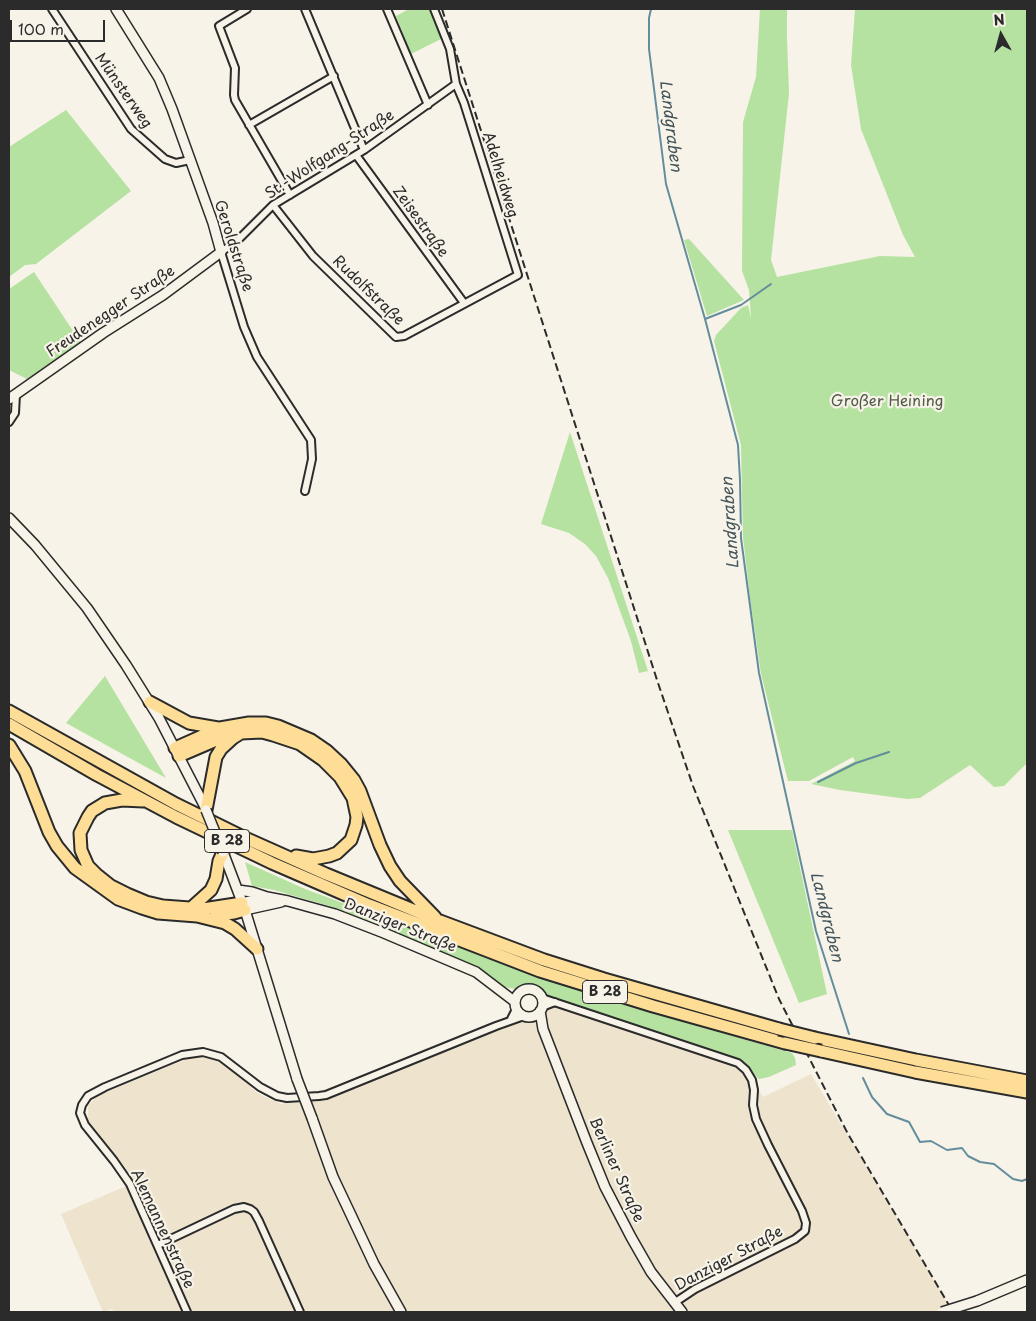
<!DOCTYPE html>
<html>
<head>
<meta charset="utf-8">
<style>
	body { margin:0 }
	#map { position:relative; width:1036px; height:1321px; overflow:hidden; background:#f7f3e8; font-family:"Playpen Sans",sans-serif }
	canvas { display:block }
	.frame { position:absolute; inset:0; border:10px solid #2b2b2b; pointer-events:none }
	.north { position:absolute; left:976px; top:10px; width:50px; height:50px; -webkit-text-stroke:4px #f7f3e8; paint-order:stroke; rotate:353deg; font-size:14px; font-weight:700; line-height:20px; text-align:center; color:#2b2b2b }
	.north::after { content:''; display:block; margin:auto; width:18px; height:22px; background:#2b2b2b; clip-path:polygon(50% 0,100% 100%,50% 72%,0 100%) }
	.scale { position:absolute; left:10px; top:20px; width:95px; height:22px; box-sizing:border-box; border:2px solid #2b2b2b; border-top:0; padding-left:6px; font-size:15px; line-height:18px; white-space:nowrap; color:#2b2b2b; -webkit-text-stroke:4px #f7f3e8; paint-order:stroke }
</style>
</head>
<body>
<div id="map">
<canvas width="1036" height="1321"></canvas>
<div class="frame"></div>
<div class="north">N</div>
<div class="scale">100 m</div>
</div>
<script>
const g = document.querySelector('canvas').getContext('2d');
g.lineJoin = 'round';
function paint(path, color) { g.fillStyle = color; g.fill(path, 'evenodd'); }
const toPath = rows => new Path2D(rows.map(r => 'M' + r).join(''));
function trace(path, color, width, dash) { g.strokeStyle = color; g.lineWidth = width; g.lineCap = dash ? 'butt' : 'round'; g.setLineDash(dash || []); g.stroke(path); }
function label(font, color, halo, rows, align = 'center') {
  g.font = font + ' "Playpen Sans",sans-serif'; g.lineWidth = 4.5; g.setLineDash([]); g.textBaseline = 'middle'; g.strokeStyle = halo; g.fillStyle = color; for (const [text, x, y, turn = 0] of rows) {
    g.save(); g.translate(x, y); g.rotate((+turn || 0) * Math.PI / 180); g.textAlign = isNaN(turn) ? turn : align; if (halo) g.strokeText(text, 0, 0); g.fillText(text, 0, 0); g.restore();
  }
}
const built = toPath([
	[562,1004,674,1042,746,1069,763,1097,811,1074,953,1312,114,1312,112,1309,103,1312,61,1214,133,1183,88,1120,88,1106,97,1096,189,1058,200,1057,210,1057,220,1061,233,1070,256,1092,265,1097,282,1104,332,1087,520,1014,531,1016]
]);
const green = toPath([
	[409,9,432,9,443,38,411,54,396,16],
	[760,9,787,9,787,38,789,93,771,260,777,277,880,256,915,257,903,235,861,129,851,65,855,9,1027,9,1027,763,1004,786,994,787,970,765,920,798,907,799,840,790,811,784,855,761,853,757,809,781,788,781,761,674,750,598,743,537,741,445,714,341,716,335,741,308,748,305,751,318,749,290,742,271,743,122,756,77],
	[66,110,131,191,36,264,25,265,9,277,9,147],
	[689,239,744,300,707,316,684,240],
	[34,272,81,343,27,379,9,370,9,289],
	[570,432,648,671,639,673,631,641,608,578,596,556,585,544,569,533,541,524],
	[105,676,166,778,66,723],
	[728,830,792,830,827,994,799,1003],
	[245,862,305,889,547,979,643,1010,792,1053,795,1058,796,1065,769,1077,759,1079,747,1067,737,1061,554,1000,546,995,537,987,531,986,522,990,497,986,481,972,387,928,336,908,274,890,252,886]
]);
const stream = toPath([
	[651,9,649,18,649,49,666,184,705,319,738,445,740,480,741,538,759,673,816,931,849,1034],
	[705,319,741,305,771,284],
	[818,782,856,763,889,752],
	[863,1078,872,1097,887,1114,909,1122,920,1142,931,1141,947,1150,962,1148,968,1156,980,1162,994,1164,1013,1179,1022,1181,1027,1179]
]);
const street = toPath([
	[52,9,131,129,165,159,176,163,190,160],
	[247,9,219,26,235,68,234,95,235,100,290,195],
	[305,9,364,150],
	[387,9,428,105],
	[249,125,334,76],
	[356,155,464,303],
	[273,205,313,256,396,337,404,336,518,275,464,103,456,84,450,49,434,9],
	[9,422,15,413,16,394],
	[305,491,312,459,311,440,257,357,244,327,221,252,237,241,273,205,364,150,456,84],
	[542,998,738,1063,746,1070,752,1080,754,1090,753,1105,756,1119,768,1145,802,1211,806,1223,805,1231,795,1239,695,1289,674,1303],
	[542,1007,555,1002],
	[511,1019,516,1009],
	[158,1245,234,1209,244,1207,250,1209,254,1212,259,1221,300,1312],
	[187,1312,130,1184,114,1161,85,1125,80,1113,82,1105,88,1096,105,1087,182,1055,203,1052,221,1057,260,1087,277,1096,287,1098,319,1096,326,1095,496,1026,524,1016]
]);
const secondary = toPath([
	[9,399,103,333,163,295,221,252,213,223,172,109,159,78,116,9],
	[9,518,35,545,87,608,126,665,159,718,206,809],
	[223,852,245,910,297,1079],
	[238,890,252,892,267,897],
	[242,903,267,897,288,901,335,914,384,933,476,972,514,1001],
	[245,910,281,902],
	'515 1003a14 14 0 1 1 28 0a14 14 0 1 1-28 0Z',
	[540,1011,543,1029,587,1143,605,1187,631,1237,651,1272,682,1312],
	[312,1118,333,1177,351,1215,374,1264,401,1312],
	[977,1301,1027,1280]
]);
const highway = toPath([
	[150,702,189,723,218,728],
	[9,711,176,804,243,837,326,874,440,921,544,960,604,979,779,1029],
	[9,724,97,775,176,817,272,863,369,905,540,971,653,1006,785,1043],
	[9,745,25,771,49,832,57,846,75,868,118,899,142,908,158,913,197,916,225,923,235,929,257,949],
	[175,748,220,728,249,723,266,723,278,726,311,740,327,751,341,764,354,780,360,791,380,845,390,866,400,881,435,917],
	[179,756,221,738,233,734],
	[143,801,122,800,105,803,92,811,88,817,80,833,81,850,88,866,96,874,111,886,127,894,146,902,163,906,203,909,242,903],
	[206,810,216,757,221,749,233,738,241,733,262,732,273,735,300,744,323,760,340,777,353,798,357,817,356,825,351,840,337,853,329,856,313,859,296,856],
	[191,908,211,890,216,879,219,861,223,852],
	[216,915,234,913,245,910],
	[815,1038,916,1060,1027,1081],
	[821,1051,915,1072,1027,1092]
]);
const rail = toPath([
	[442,9,657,680,693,786,779,999,848,1134,953,1312]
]);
const secondaryBridge = toPath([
	[206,810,223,852],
	[297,1079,312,1118],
	[942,1312,977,1301]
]);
const highwayBridge = toPath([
	[779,1029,815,1038],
	[785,1043,821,1051]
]);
const shields = [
	[227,841,45],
	[605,992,45]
];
const shieldNames = [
	["B 28",227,841],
	["B 28",605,992]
];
const streetNames = [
	["Münsterweg",123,91,55],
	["St.-Wolfgang-Straße",330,155,-33],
	["Adelheidweg",500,175,73],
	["Zeisestraße",420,222,54],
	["Geroldstraße",233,246,72],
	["Rudolfstraße",368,291,44],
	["Freudenegger Straße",111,312,-34],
	["Danziger Straße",400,926,22],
	["Berliner Straße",616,1170,66],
	["Alemannenstraße",162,1229,65],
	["Danziger Straße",729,1259,-28]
];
const parkNames = [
	["Großer Heining",887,402]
];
const waterNames = [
	["Landgraben",670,126,83],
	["Landgraben",731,523,-94],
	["Landgraben",826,917,76]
];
paint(built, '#eee3cd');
paint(green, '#b5e2a0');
trace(stream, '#638d9d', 2);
trace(street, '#2b2b2b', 10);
trace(secondary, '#2b2b2b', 12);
trace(highway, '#2b2b2b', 15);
trace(street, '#f7f3e8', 6);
trace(secondary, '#f7f3e8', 9);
trace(highway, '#fedd96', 11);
trace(rail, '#2b2b2b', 2, [8, 4]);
trace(secondaryBridge, '#2b2b2b', 12, []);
trace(highwayBridge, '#2b2b2b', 15, []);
trace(secondaryBridge, '#f7f3e8', 9);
trace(highwayBridge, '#fedd96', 11);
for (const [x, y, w] of shields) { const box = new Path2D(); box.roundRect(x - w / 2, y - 11.5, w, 23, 4); g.fillStyle = '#f7f3e8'; g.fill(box); trace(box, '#2b2b2b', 1); }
label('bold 14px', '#2b2b2b', null, shieldNames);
label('15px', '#2b2b2b', '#f7f3e8', streetNames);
label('15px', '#4e5948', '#f7f3e8', parkNames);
label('italic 16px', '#42545a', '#f7f3e8', waterNames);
</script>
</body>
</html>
